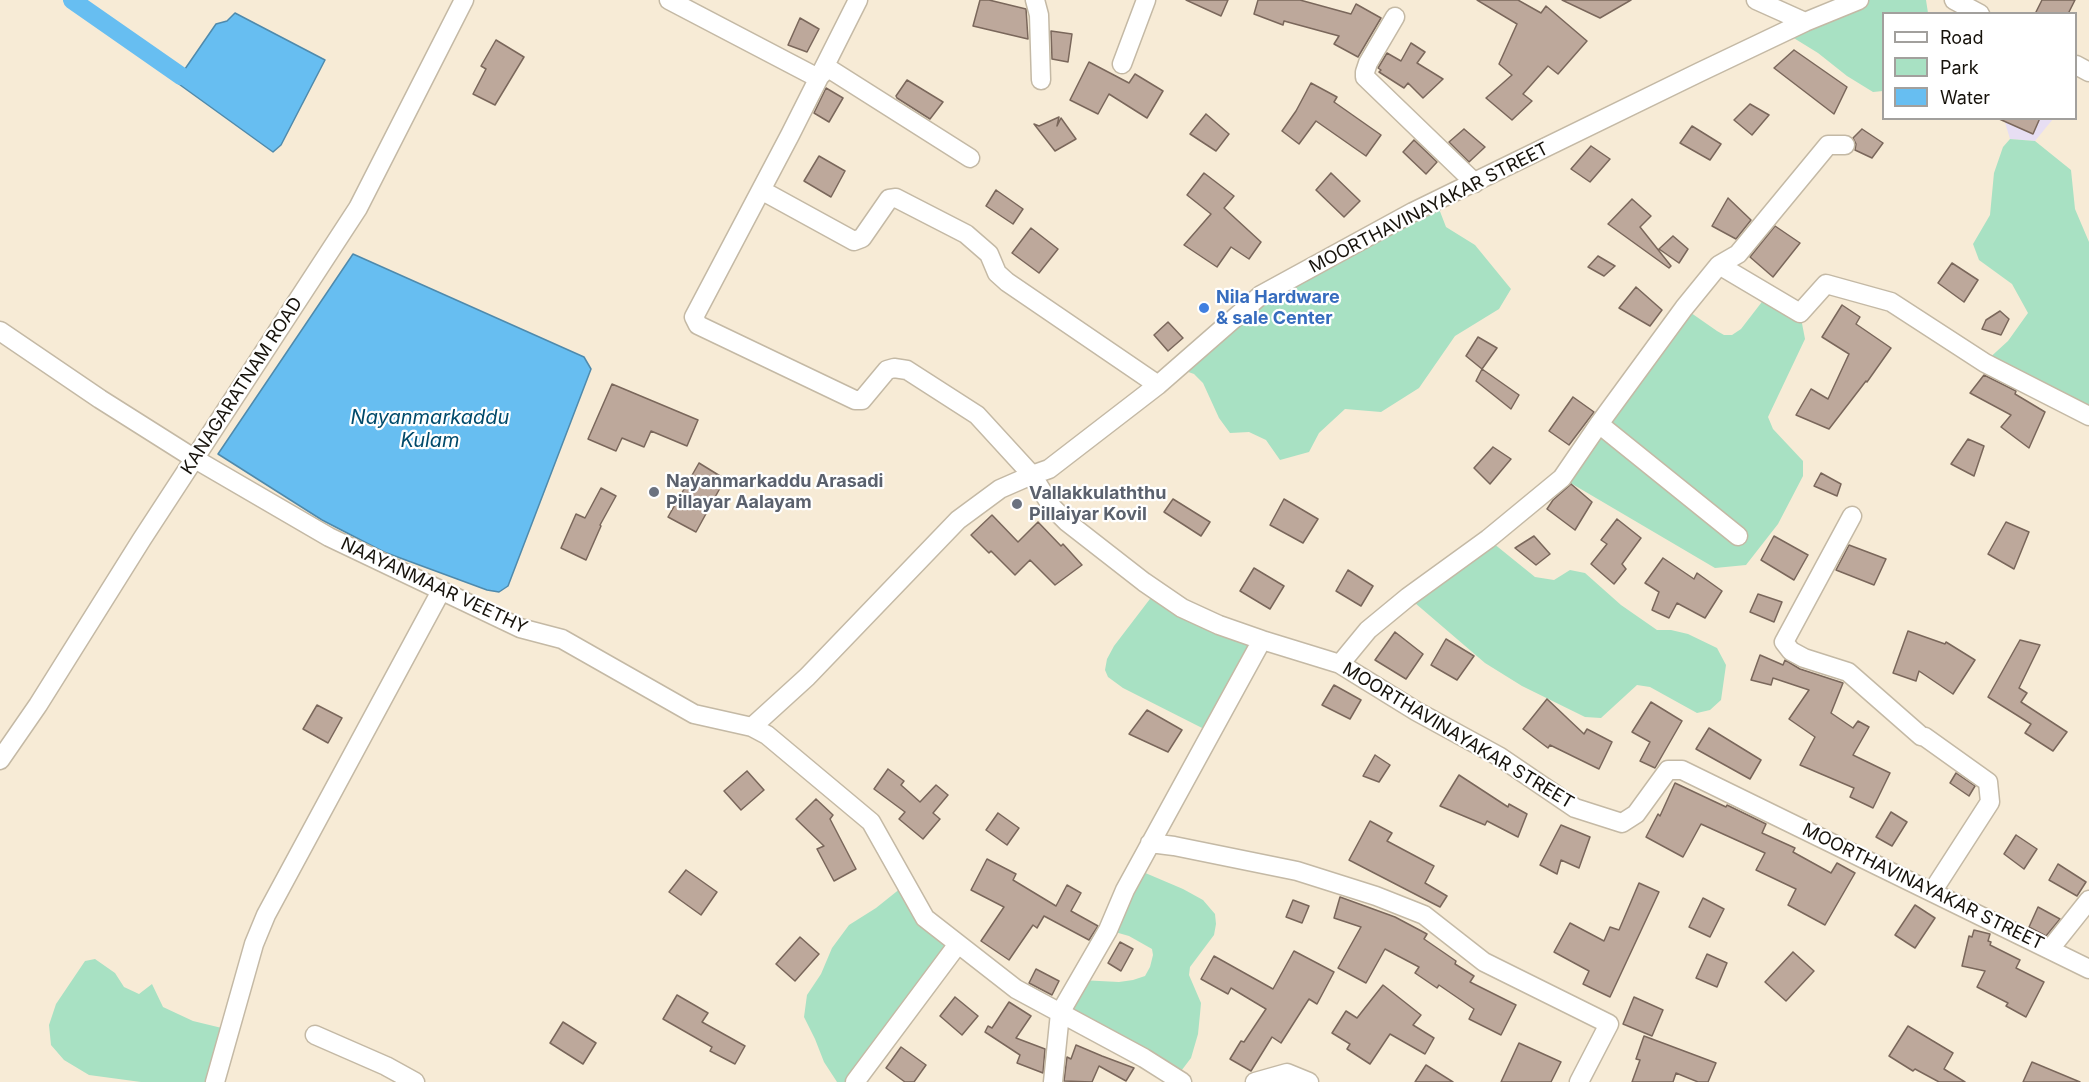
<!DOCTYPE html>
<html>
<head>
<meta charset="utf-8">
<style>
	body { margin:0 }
	#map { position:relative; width:2089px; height:1082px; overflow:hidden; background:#f7ebd6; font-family:Inter,sans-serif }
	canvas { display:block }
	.legend { position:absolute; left:1882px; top:12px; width:195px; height:108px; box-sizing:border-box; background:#fff; border:2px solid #a2a09d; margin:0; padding:8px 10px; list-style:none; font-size:18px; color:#16120b }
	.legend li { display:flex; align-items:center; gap:12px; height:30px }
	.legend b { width:30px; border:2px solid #a2a09d }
</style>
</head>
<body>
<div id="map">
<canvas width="2089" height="1082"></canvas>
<ul class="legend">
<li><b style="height:8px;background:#fff"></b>Road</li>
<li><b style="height:16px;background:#a8e1c3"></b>Park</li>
<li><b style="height:16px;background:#67bef1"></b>Water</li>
</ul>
</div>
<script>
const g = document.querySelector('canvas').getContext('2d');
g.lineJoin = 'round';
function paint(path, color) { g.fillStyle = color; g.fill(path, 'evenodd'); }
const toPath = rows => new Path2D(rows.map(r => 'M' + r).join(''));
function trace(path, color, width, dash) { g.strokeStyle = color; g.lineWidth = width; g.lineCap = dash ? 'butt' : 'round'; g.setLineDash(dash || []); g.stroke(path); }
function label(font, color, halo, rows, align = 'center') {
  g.font = font + ' Inter,sans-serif'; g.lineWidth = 4.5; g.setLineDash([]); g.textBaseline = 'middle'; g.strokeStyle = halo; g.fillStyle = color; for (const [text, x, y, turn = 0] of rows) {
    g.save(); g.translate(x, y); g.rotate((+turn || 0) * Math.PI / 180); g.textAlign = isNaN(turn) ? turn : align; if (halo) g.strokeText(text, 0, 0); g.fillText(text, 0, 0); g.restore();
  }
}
const commercial = toPath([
	[2004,119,2053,119,2035,141,2010,139]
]);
const green = toPath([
	[1859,0,1926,0,1928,13,1884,14,1883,91,1873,92,1847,76,1818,53,1784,32],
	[2010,139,2035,141,2071,170,2075,209,2089,242,2089,416,1985,362,2008,341,2028,313,2012,284,1979,260,1973,244,1990,215,1994,173,2003,147],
	[1436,201,1446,227,1475,245,1511,289,1499,309,1455,336,1419,388,1381,412,1345,409,1319,433,1309,452,1280,460,1266,440,1249,432,1230,433,1219,418,1203,383,1194,374,1177,368,1261,295],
	[1768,294,1800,313,1805,339,1768,417,1773,429,1803,461,1803,476,1778,524,1746,565,1715,568,1562,478,1684,308,1717,331,1724,335,1732,335,1741,329],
	[1488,539,1535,577,1554,580,1570,570,1585,573,1621,605,1657,630,1671,630,1688,634,1717,648,1726,665,1721,700,1710,710,1697,713,1650,687,1637,685,1601,718,1585,717,1522,686,1485,663,1408,597],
	[1156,591,1262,640,1210,732,1123,688,1108,677,1105,670,1107,659,1114,646],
	[1136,869,1183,889,1203,900,1215,914,1216,924,1214,935,1190,967,1189,975,1201,1003,1200,1014,1198,1034,1191,1058,1175,1079,1060,1013,1080,980,1119,982,1133,980,1145,976,1150,967,1153,955,1152,949,1129,936,1108,930],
	[906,884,958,944,855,1082,837,1082,824,1062,815,1039,804,1017,807,995,821,974,832,948,849,925,876,908],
	[95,959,115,973,124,987,139,994,152,984,163,1007,193,1021,230,1030,215,1082,141,1082,89,1075,64,1060,51,1045,49,1025,56,1004,85,961]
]);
const water = toPath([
	[235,13,325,60,281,145,273,152,176,82,216,24,227,21,235,13],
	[353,254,584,357,591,369,508,586,499,592,487,590,384,552,322,520,218,454,353,254]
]);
const canal = toPath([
	[72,0,181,76]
]);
const building = toPath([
	[980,0,989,0,1026,9,1028,39,973,26,980,0],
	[1186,0,1228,0,1221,16,1186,0],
	[1258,0,1300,0,1351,14,1356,4,1381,18,1358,57,1334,44,1339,36,1284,21,1283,25,1254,14,1258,0],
	[1477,0,1518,0,1541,13,1546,6,1587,41,1558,74,1548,66,1523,94,1532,101,1512,120,1486,98,1512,75,1499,64,1517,24,1477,0],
	[1562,0,1631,0,1600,18,1562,0],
	[2042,0,2075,0,2068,14,2035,14,2042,0],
	[800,18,819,29,807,52,788,45,800,18],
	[1051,31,1072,34,1068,62,1052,59,1051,31],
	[496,40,524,57,495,105,473,94,486,69,481,66,496,40],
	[1411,43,1425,52,1417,63,1443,79,1423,98,1408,83,1404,88,1379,72,1381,70,1378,68,1387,53,1401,61,1411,43],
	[1794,50,1847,87,1834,114,1774,68,1794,50],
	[1089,62,1129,83,1135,74,1163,91,1147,118,1109,94,1098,114,1070,100,1089,62],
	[907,80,943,102,930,119,897,98,896,96,907,80],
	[1311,83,1337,97,1334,102,1381,135,1366,156,1316,121,1299,144,1282,131,1296,111,1311,83],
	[826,88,843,98,829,122,814,113,826,88],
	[1750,104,1769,115,1752,135,1734,120,1750,104],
	[1206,114,1229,134,1216,151,1190,134,1206,114],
	[1059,117,1057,126,1061,118,1076,139,1055,151,1034,124,1039,126,1059,117],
	[1997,118,2040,118,2033,134,1997,118],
	[1692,126,1721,144,1710,160,1680,143,1692,126],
	[1464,129,1485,147,1469,162,1449,142,1464,129],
	[1862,129,1883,143,1872,158,1855,150,1856,144,1853,138,1862,129],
	[1414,140,1437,162,1426,174,1403,152,1414,140],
	[1591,146,1610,159,1590,182,1571,169,1591,146],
	[819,156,845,171,831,197,804,181,819,156],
	[1204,173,1234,196,1224,208,1261,242,1249,259,1231,247,1217,267,1184,245,1211,214,1187,195,1204,173],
	[1331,173,1360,201,1344,217,1316,190,1331,173],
	[996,190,1023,209,1013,224,986,206,996,190],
	[1728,198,1751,220,1736,239,1712,226,1728,198],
	[1632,199,1651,216,1640,227,1671,266,1669,268,1608,224,1632,199],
	[1775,226,1800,243,1773,277,1750,257,1775,226],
	[1031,228,1058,249,1039,273,1012,253,1031,228],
	[1673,236,1688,249,1679,263,1659,249,1673,236],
	[1598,256,1615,266,1604,276,1588,267,1598,256],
	[1952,263,1978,280,1964,302,1938,283,1952,263],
	[1636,287,1662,310,1650,326,1619,308,1636,287],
	[1842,305,1860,317,1856,324,1891,348,1867,382,1866,381,1829,429,1796,415,1811,389,1828,399,1849,354,1822,337,1842,305],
	[2000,311,2009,319,2001,335,1982,329,1986,320,2000,311],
	[1168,322,1183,338,1168,351,1154,335,1168,322],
	[1478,337,1497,348,1482,369,1466,356,1478,337],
	[1482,369,1519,395,1511,409,1476,381,1482,369],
	[1984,375,2016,391,2015,394,2045,412,2029,448,2001,427,2011,415,1970,393,1984,375],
	[612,384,698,420,687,446,651,431,644,447,622,438,616,451,588,439,612,384],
	[1573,397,1594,412,1569,445,1549,431,1573,397],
	[1968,439,1984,446,1974,476,1951,464,1968,439],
	[1493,447,1511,459,1490,484,1474,468,1493,447],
	[699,463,725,479,696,532,668,517,699,463],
	[1821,473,1841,484,1837,496,1814,486,1821,473],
	[1571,484,1592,502,1575,530,1547,509,1553,500,1571,484],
	[601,488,616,496,600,525,601,526,586,560,561,548,576,514,585,518,601,488],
	[1173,499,1210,522,1201,536,1164,512,1173,499],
	[1284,499,1318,519,1303,543,1270,525,1284,499],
	[992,515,1018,542,1038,522,1061,546,1063,544,1082,565,1055,585,1030,560,1015,575,991,551,989,553,971,535,992,515],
	[1617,519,1641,538,1622,564,1626,569,1614,584,1591,564,1607,544,1601,540,1617,519],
	[2006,522,2029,532,2014,569,1988,554,2006,522],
	[1534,536,1550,554,1536,565,1515,548,1534,536],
	[1774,536,1808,555,1794,580,1761,560,1774,536],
	[1849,545,1886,559,1874,585,1836,570,1849,545],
	[1663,558,1694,579,1697,573,1722,591,1705,618,1677,603,1669,618,1652,610,1659,592,1645,583,1663,558],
	[1254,568,1284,586,1270,609,1240,591,1254,568],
	[1348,570,1373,586,1361,606,1336,591,1348,570],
	[1758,594,1782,602,1774,622,1750,612,1758,594],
	[1908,631,1945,644,1946,642,1975,660,1953,694,1919,671,1916,681,1893,673,1908,631],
	[1395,632,1423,654,1406,679,1375,660,1395,632],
	[1446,639,1474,656,1457,680,1431,665,1446,639],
	[2020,640,2040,645,2019,688,2027,693,2021,702,2067,732,2053,751,2025,733,2031,724,1988,697,2020,640],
	[1760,655,1783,665,1785,660,1800,669,1843,683,1831,713,1853,728,1858,721,1869,727,1853,755,1890,773,1873,808,1850,797,1854,788,1800,765,1815,737,1789,719,1809,690,1773,678,1771,685,1751,680,1760,655],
	[1334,685,1361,700,1350,719,1322,705,1334,685],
	[1547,699,1584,734,1587,729,1612,742,1599,769,1550,745,1548,748,1523,729,1547,699],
	[1651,702,1682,721,1655,768,1640,761,1650,742,1632,732,1651,702],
	[317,705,342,718,328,743,303,729,317,705],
	[1147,710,1182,730,1168,752,1129,734,1147,710],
	[1709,728,1761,760,1750,779,1696,749,1709,728],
	[1375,755,1390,765,1379,782,1363,776,1375,755],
	[888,769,904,781,901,785,920,802,936,785,948,795,933,813,940,819,923,839,899,819,905,812,874,789,888,769],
	[747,771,764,790,741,810,724,791,747,771],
	[1956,773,1975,786,1969,796,1950,783,1956,773],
	[1459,775,1508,807,1509,804,1527,814,1518,837,1487,821,1485,825,1440,806,1459,775],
	[1675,783,1726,807,1727,805,1766,824,1762,833,1795,848,1793,852,1831,873,1837,863,1855,873,1825,925,1788,905,1796,889,1756,870,1765,853,1701,824,1683,857,1646,837,1658,814,1660,816,1675,783],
	[816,799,833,815,830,819,856,869,834,881,817,849,824,846,796,819,816,799],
	[1891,812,1907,822,1892,846,1876,837,1891,812],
	[998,813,1019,828,1007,845,986,830,998,813],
	[1370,821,1392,833,1387,841,1434,866,1425,883,1447,896,1440,907,1349,860,1370,821],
	[1561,825,1590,837,1579,868,1561,860,1557,874,1540,865,1561,825],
	[2016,835,2037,849,2024,869,2004,854,2016,835],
	[987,859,1016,874,1013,880,1056,906,1067,885,1081,893,1071,911,1098,926,1089,940,1044,916,1037,928,1033,925,1009,960,981,941,1004,907,971,890,987,859],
	[2058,864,2086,882,2077,896,2049,880,2058,864],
	[686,870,717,892,701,915,669,892,686,870],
	[1639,883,1659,892,1610,997,1583,984,1589,971,1554,952,1570,923,1604,941,1610,927,1619,930,1639,883],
	[1340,897,1395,917,1427,934,1424,939,1456,961,1455,964,1474,976,1470,982,1516,1005,1501,1035,1469,1019,1474,1009,1439,985,1437,988,1415,973,1419,967,1385,949,1366,983,1338,968,1361,927,1334,918,1340,897],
	[1703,898,1724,909,1710,937,1689,927,1703,898],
	[1293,900,1309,906,1302,923,1286,917,1293,900],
	[1915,905,1935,918,1915,948,1895,935,1915,905],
	[2038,907,2060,919,2046,936,2029,927,2038,907],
	[1974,930,1990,934,1988,941,1991,942,1990,945,2020,960,2016,968,2044,982,2026,1017,2006,1006,2008,1003,1977,987,1985,971,1962,966,1969,936,1972,937,1974,930],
	[800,937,819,954,795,981,776,964,800,937],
	[1120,942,1133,949,1121,971,1108,963,1120,942],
	[1294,951,1334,972,1317,1004,1309,999,1281,1043,1272,1037,1251,1071,1230,1059,1241,1041,1244,1042,1266,1009,1231,988,1228,994,1201,979,1214,956,1273,989,1294,951],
	[1793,952,1814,971,1786,1001,1765,982,1793,952],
	[1707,954,1727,963,1717,987,1696,978,1707,954],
	[1036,969,1059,981,1052,995,1029,983,1036,969],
	[1383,985,1421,1015,1413,1025,1434,1038,1425,1054,1390,1034,1370,1064,1347,1049,1350,1044,1332,1033,1346,1011,1357,1018,1383,985],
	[677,995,708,1013,702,1022,745,1046,735,1064,710,1051,712,1047,663,1019,677,995],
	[955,997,978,1016,962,1035,940,1016,955,997],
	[1634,997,1663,1010,1652,1036,1623,1024,1634,997],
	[1009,1002,1031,1016,1016,1038,1045,1049,1043,1073,1017,1063,1020,1055,985,1032,988,1026,992,1028,1009,1002],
	[563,1022,596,1043,583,1064,550,1043,563,1022],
	[1908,1026,1953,1053,1944,1069,1965,1082,1939,1082,1915,1069,1913,1071,1889,1056,1908,1026],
	[1644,1036,1716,1063,1708,1082,1698,1082,1676,1073,1673,1082,1632,1082,1640,1060,1636,1059,1644,1036],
	[1519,1043,1561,1062,1551,1082,1501,1082,1519,1043],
	[1076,1045,1102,1056,1134,1068,1126,1081,1099,1066,1092,1082,1064,1081,1067,1057,1071,1059,1076,1045],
	[901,1047,926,1065,914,1082,905,1082,886,1068,901,1047],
	[2032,1062,2080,1082,2023,1082,2032,1062],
	[1426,1065,1453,1082,1415,1082,1426,1065]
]);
const street = toPath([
	[669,0,818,78,828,68,970,158],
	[1035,0,1039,15,1041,80],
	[1756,0,1805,22,1859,0],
	[1954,0,1980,14],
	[1395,17,1368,63,1365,72,1365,77,1475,183],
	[1805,22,1700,72,1413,212,1261,295,1158,385,1049,469,1032,475,1052,507,1067,522,1144,582,1182,608,1219,625,1262,640,1340,664,1416,711,1500,757,1575,808,1622,823,1636,814,1668,770,1682,770,2089,969],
	[1122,64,1146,0],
	[2076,65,2089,72],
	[761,190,854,241,862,238,889,199,896,198,966,234,989,254,997,273,1007,282,1158,385],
	[1719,265,1738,254,1828,145,1845,145],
	[0,331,100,399,195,459,329,537,520,628,562,639,694,714,752,727,767,735,871,822,925,918,1016,989,1144,1058,1182,1082],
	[1599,424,1738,536],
	[1852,516,1784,642,1791,651,1804,658,1848,672,1921,736,1925,737,1988,782,1990,802,1932,892],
	[1340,664,1368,630,1408,597,1488,539,1562,478,1599,424,1684,308,1719,265,1800,313,1826,284,1891,302,1985,363,2089,416],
	[752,727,807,677,958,520,1000,489,1032,475,977,415,907,370,894,368,887,370,862,400,855,400,698,325,694,317,790,135,858,0],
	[0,760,38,705,142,539,358,208,464,0],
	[1150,843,1174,846,1297,871,1376,896,1424,915,1484,962,1609,1024,1579,1082],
	[2050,949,2089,900],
	[315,1035,386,1066,415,1082],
	[215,1082,254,944,266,915,441,591],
	[855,1082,958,944],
	[1053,1082,1060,1013,1108,930,1125,890,1262,640],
	[1255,1082,1287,1073,1309,1082]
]);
const markers = [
	[1204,308,6,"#3f7fe0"],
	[654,492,6,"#6b7280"],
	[1017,504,6,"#6b7280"]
];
const streetNames = [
	["MOORTHAVINAYAKAR STREET",1429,208,-27],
	["KANAGARATNAM ROAD",242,386,-57],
	["NAAYANMAAR VEETHY",434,586,25],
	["MOORTHAVINAYAKAR STREET",1458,736,31],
	["MOORTHAVINAYAKAR STREET",1923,887,26]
];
const shopNames = [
	["Nila Hardware",1216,298],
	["& sale Center",1216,319]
];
const worshipNames = [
	["Nayanmarkaddu Arasadi",666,482],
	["Pillayar Aalayam",666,503],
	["Vallakkulaththu",1029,494],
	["Pillaiyar Kovil",1029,515]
];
const waterNames = [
	["Nayanmarkaddu",430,418],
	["Kulam",430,441]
];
paint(commercial, '#e7def3');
paint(green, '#a8e1c3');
paint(water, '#67bef1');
trace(water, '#4f8aac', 1.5);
trace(canal, '#67bef1', 18);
paint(building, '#bda89b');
trace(building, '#7a675b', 1.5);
trace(street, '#c4b9a5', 21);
trace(street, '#fff', 18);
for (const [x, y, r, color] of markers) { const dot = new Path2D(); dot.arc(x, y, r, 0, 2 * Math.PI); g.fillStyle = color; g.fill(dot); trace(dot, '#fff', 2); }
label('18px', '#16120b', '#fff', streetNames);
label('bold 18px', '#366cbe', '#fff', shopNames, 'left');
label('bold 18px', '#5b616d', '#fff', worshipNames, 'left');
label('italic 20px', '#004a6b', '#fff', waterNames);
</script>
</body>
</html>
